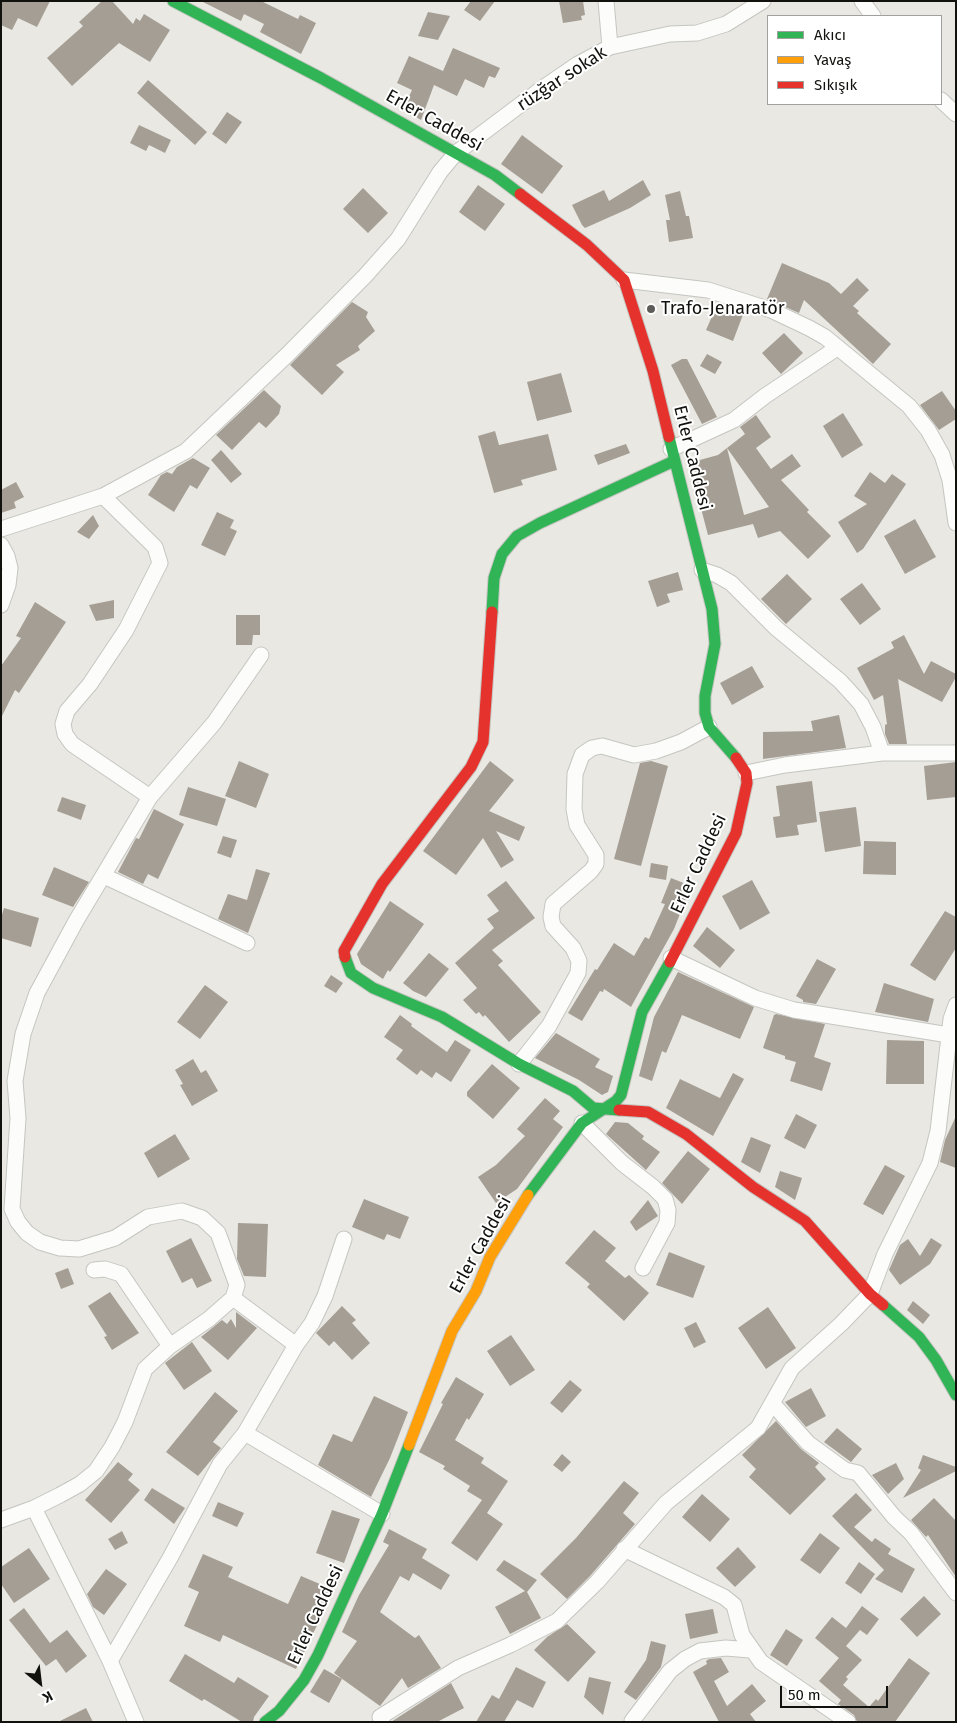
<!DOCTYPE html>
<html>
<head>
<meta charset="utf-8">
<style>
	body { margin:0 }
	#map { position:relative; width:957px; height:1723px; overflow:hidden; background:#e9e8e3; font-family:"Fira Sans",sans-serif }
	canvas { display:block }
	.frame { position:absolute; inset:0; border:2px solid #11110e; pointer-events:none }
	.legend { position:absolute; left:767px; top:15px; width:175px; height:90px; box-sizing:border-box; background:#fff; border:1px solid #a0a09f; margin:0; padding:6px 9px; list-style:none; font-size:15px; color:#11110e }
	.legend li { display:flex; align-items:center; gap:10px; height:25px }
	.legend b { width:25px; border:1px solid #a0a09f }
	.north { position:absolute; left:15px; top:1658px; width:50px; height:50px; -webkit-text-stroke:4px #fff; paint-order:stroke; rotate:151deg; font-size:14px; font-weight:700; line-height:20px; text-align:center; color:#11110e }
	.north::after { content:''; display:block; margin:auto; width:18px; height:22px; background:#11110e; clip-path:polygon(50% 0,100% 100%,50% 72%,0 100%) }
	.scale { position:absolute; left:780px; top:1686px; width:108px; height:22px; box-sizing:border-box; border:2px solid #11110e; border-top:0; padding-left:6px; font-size:15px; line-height:18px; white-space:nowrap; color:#11110e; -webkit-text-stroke:4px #fff; paint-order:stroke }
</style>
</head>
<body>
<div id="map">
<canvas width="957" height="1723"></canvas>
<div class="frame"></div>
<ul class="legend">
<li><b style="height:6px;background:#30b455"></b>Akıcı</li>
<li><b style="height:6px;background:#ff9f0a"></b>Yavaş</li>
<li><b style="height:6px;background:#e5322d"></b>Sıkışık</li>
</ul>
<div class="north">K</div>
<div class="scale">50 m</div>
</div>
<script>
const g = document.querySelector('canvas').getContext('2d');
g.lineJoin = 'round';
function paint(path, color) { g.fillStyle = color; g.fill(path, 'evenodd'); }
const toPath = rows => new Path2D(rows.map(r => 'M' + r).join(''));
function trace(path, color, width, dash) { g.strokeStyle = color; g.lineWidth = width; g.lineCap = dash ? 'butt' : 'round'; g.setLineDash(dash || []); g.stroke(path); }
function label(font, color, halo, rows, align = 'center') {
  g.font = font + ' "Fira Sans",sans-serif'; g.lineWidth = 4; g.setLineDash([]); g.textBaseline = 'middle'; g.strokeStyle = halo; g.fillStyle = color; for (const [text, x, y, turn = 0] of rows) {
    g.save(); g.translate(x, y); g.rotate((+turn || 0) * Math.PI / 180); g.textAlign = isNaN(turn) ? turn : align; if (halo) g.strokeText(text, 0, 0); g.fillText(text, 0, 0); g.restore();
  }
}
const building = toPath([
	[1,1,50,1,37,27,18,18,12,30,1,25],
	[102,1,112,1,133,24,136,18,140,21,144,14,170,30,150,62,119,43,72,86,47,58,83,26,79,22],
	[201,1,261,1,298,19,300,15,316,23,301,54,260,32,264,24,244,14,241,21],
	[471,1,495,1,480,21,464,10],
	[559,1,583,1,585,15,581,16,582,20,563,23],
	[428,12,450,16,438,40,418,36],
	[453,48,500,68,495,78,489,76,484,88,465,79,457,96,434,85,421,120,403,109,412,90,397,83,409,56,443,71],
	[148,80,207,132,195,145,137,93],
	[227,112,242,122,226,144,212,134],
	[139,125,171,140,165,153,149,145,146,151,130,143],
	[522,135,563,166,542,194,501,164],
	[643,180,651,195,630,208,585,228,582,225,572,205,604,190,609,201],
	[478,185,505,204,485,231,459,212],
	[363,188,388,213,368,233,343,209],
	[680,191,686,216,689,216,693,238,669,242,666,220,670,220,665,195],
	[782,263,829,283,841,294,857,278,869,290,853,306,859,311,857,313,891,344,873,364,804,300,799,313,767,299],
	[352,302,368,312,366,317,375,331,358,346,360,350,336,365,344,372,322,395,290,365],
	[718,303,744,312,733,341,706,330],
	[784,333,803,353,781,374,762,353],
	[707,354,722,362,715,374,700,366],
	[682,359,687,359,717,417,702,424,671,365],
	[561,373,572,412,537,421,527,382],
	[264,390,281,406,279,414,266,428,259,422,232,450,216,435],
	[942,391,956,411,956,419,939,430,920,405],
	[843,413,863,445,842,458,823,426],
	[756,415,771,437,756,448,771,469,792,454,801,466,781,480,809,510,807,512,831,536,808,559,780,531,758,538,753,524,708,535,689,463,718,455,727,448,744,515,769,507,727,448,745,434,740,427],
	[495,431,499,445,548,434,557,470,521,480,523,485,494,493,478,436],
	[626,444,630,453,598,465,594,455],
	[221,450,242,474,231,483,211,460],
	[193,458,210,468,197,489,190,485,174,512,148,495,161,475,167,472,172,474,177,467],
	[870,472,885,483,892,474,906,484,863,549,857,553,838,522,867,504,854,496],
	[16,482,24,497,14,502,16,508,1,513,1,490],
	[217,512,234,520,230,528,237,531,225,556,201,545],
	[93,515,99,526,89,539,77,532],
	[915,519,936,557,905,574,884,536],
	[678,572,683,590,667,594,670,602,657,607,648,581],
	[787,574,812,599,786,624,761,599],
	[862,583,881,609,860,625,840,599],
	[114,600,114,618,96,621,89,605],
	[35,602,66,622,19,693,15,690,1,718,1,666,21,638,16,636],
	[236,615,260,615,260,635,253,635,252,645,236,645],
	[904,635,924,674,931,661,956,674,956,677,942,702,898,679,907,744,889,744,885,734,885,725,887,724,883,695,874,700,857,668,894,648,891,642],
	[752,666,764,687,732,705,720,683],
	[839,715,846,748,763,759,763,732,813,731,811,721],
	[239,761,269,774,256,808,225,796],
	[490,761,514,780,489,811,525,827,519,841,496,831,514,860,501,868,483,838,456,875,423,851],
	[651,761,668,766,641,866,614,859,640,763],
	[956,762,956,797,927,800,924,766],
	[812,781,817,822,797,825,799,835,776,838,773,817,780,816,776,786],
	[188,787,226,799,217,826,179,815],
	[62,797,86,805,81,820,57,811],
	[856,807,861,846,825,852,819,812],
	[154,809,184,824,158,879,148,874,143,884,118,872,136,838,139,839],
	[223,836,237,840,231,858,217,853],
	[864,841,896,842,896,875,863,874],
	[651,863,668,866,666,880,649,877],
	[54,867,89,882,73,907,42,895],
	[256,869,270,873,248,933,218,919,228,894,247,900],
	[671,878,691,886,674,929,631,1007,604,989,603,992,600,991,582,1021,568,1013,595,969,597,970,614,943,634,956,645,937,649,939,665,904,661,903],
	[752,880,770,913,740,930,722,896],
	[506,881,535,918,492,950,503,961,498,965,541,1012,509,1042,485,1015,483,1017,479,1012,476,1014,463,1000,477,988,455,963,494,928,487,919,499,911,487,895],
	[390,901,424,924,390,972,388,970,383,979,361,964,357,954],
	[4,908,39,918,31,947,1,938,1,918],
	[945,911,956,917,956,948,935,981,910,965],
	[707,927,735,950,720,968,693,946],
	[429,953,449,969,426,997,413,991,403,983],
	[817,959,836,969,816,1004,803,1002,803,1000,796,996],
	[678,972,754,1007,740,1039,682,1015,666,1053,662,1051,652,1081,639,1076,654,1017],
	[331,975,343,983,336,993,324,986],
	[884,983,934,999,928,1022,875,1012],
	[205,985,228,1002,200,1039,177,1022],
	[776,1014,825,1024,814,1057,831,1063,822,1091,790,1081,796,1062,785,1059,785,1056,763,1048,774,1015],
	[400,1015,412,1024,411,1026,447,1052,455,1040,471,1050,451,1082,436,1072,432,1078,421,1070,417,1075,396,1059,403,1050,384,1037],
	[556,1033,600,1059,595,1067,613,1076,608,1092,602,1095,579,1080,535,1058],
	[887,1040,924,1041,924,1084,886,1084],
	[193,1059,201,1073,206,1070,218,1091,192,1106,180,1085,183,1084,175,1070],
	[492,1064,520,1088,493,1119,467,1096,467,1092],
	[733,1073,744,1079,713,1136,666,1108,680,1079,720,1098],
	[545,1098,560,1111,553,1119,563,1127,517,1189,496,1203,478,1177,496,1165,525,1136,517,1129],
	[796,1114,817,1125,805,1149,784,1138],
	[956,1116,956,1168,940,1162,945,1140],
	[615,1122,628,1123,644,1136,642,1139,660,1152,646,1170,606,1134],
	[175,1134,190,1159,158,1178,144,1153],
	[751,1137,771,1145,760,1173,741,1162],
	[688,1151,710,1169,682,1204,662,1183],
	[885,1165,905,1176,883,1215,863,1204],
	[780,1171,802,1178,795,1200,775,1187],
	[364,1199,409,1217,400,1239,387,1234,384,1240,352,1227],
	[648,1200,658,1216,636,1231,630,1222],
	[238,1223,268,1224,266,1277,244,1276,237,1259],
	[594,1230,616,1248,605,1261,625,1278,629,1275,649,1293,624,1321,587,1287,590,1284,565,1263],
	[191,1238,212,1281,197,1288,192,1278,182,1283,166,1251],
	[931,1238,942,1245,930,1264,900,1285,889,1270,900,1245,908,1239,920,1256],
	[669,1252,705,1266,693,1298,656,1285],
	[68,1268,74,1284,61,1289,55,1273],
	[110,1292,139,1333,112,1350,104,1337,107,1336,88,1306],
	[913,1301,930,1315,923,1324,907,1310],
	[342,1306,356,1320,352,1323,370,1343,352,1360,334,1341,329,1346,316,1333],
	[768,1307,796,1348,766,1369,738,1328],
	[236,1312,257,1328,228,1360,201,1337,222,1320,227,1324,231,1319,236,1328],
	[696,1322,706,1342,694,1348,684,1328],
	[511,1335,535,1370,510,1386,487,1351],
	[192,1342,212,1371,184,1390,165,1363],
	[456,1377,484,1394,469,1420,467,1418,455,1440,484,1458,481,1463,508,1481,487,1513,503,1524,477,1561,451,1543,482,1500,467,1491,470,1486,443,1469,445,1466,419,1452,443,1404,441,1403],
	[570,1380,582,1390,562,1413,550,1403],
	[811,1388,826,1416,806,1427,785,1402],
	[215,1392,238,1411,213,1442,221,1448,198,1476,166,1452],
	[374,1396,408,1412,390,1458,371,1497,318,1465,333,1434,352,1442],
	[776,1421,801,1449,819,1463,815,1467,826,1479,790,1515,749,1477,756,1469,742,1455],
	[837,1428,862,1449,851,1462,824,1442],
	[562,1454,571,1462,562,1472,553,1465],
	[923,1455,956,1467,956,1471,903,1498,921,1470,918,1468],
	[118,1462,133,1474,128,1480,140,1490,111,1523,85,1500],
	[896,1463,904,1479,888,1494,872,1475],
	[624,1481,639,1493,623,1513,635,1524,590,1576,567,1599,540,1574,576,1538],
	[152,1488,185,1508,174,1524,144,1500],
	[856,1493,872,1510,854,1527,872,1542,875,1538,891,1549,888,1554,915,1569,902,1593,875,1579,884,1570,832,1516],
	[702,1494,730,1519,710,1542,682,1517],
	[934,1498,956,1521,956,1577,928,1535,926,1537,911,1520],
	[218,1502,244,1513,237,1527,212,1516],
	[332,1510,360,1519,344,1563,316,1553],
	[389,1529,427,1549,422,1558,450,1575,441,1590,413,1573,409,1581,400,1576,380,1612,415,1638,419,1635,441,1668,408,1688,402,1678,380,1706,334,1673,357,1641,342,1632,359,1595,389,1545,383,1542],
	[122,1531,128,1543,115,1550,108,1539],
	[820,1533,840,1548,820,1574,800,1560],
	[738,1547,756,1567,735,1587,716,1568],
	[29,1548,50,1579,14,1603,1,1584,1,1567],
	[203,1554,233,1567,228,1577,288,1604,301,1576,334,1590,296,1669,223,1635,220,1642,184,1626,199,1592,188,1587],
	[504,1560,537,1580,527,1592,541,1618,510,1634,495,1607,525,1591,496,1570],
	[859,1562,875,1574,861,1594,845,1583],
	[106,1569,127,1584,104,1615,93,1607,87,1594],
	[924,1596,941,1614,917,1637,900,1619],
	[862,1606,879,1619,867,1635,860,1630,846,1646,862,1660,846,1677,848,1679,843,1685,869,1707,876,1699,878,1701,909,1658,930,1673,895,1722,857,1722,854,1715,838,1704,841,1700,819,1681,839,1658,815,1638,832,1617,846,1628],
	[24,1608,50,1643,67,1630,87,1656,66,1673,56,1659,46,1666,9,1620],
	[713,1609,718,1633,690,1639,685,1614],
	[567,1624,596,1652,568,1682,534,1650,547,1637],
	[786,1629,803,1640,787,1666,770,1655],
	[651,1641,666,1645,661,1667,636,1700,624,1692,646,1660],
	[185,1654,234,1683,238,1677,269,1696,254,1717,253,1722,242,1722,204,1699,202,1701,169,1681],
	[721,1658,729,1672,714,1681,727,1706,752,1684,766,1701,750,1714,756,1722,719,1722,693,1672,707,1664,706,1661,709,1659],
	[516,1667,546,1682,533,1708,517,1700,504,1722,476,1722,492,1695,499,1699],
	[324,1669,342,1679,329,1703,310,1692],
	[589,1677,611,1682,603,1715,584,1697],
	[451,1683,464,1708,437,1722,391,1722],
	[86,1708,93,1722,58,1722]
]);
const street = toPath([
	[606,1,610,47],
	[862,1,873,16],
	[941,100,956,114],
	[624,280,708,290,771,310,809,328,825,337,909,406,928,430,942,455,950,480,956,523],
	[671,449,734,420,765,396,837,348],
	[103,496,155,547,160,563,126,630,90,684,67,711,63,724,65,734,72,744,150,797],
	[1,529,103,496,186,451,287,355,365,276,398,239,440,172,456,153,540,90,578,64,610,47,670,34,697,33,726,24,763,1],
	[1,545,7,556,10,568,8,585,1,605],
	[702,570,717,575,731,583,776,628,840,681,861,704,873,727,882,753],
	[746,773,785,765,882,753,956,753],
	[104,876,247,943],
	[671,958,755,998,794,1010,949,1035],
	[519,1064,549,1026,578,973,579,961,573,948,553,926,551,917,553,904,591,871,596,864,596,855,577,825,574,809,575,774,582,755,592,748,602,746,634,755,656,751,681,742,709,727],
	[582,1123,622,1163,653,1187,665,1199,668,1210,667,1223,643,1268],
	[94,1270,105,1269,121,1274,170,1346],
	[233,1298,296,1345],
	[773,1404,808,1443,845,1470,858,1473,894,1517,911,1533,956,1593],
	[245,1433,382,1514],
	[34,1508,110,1661,136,1722],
	[1,1520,34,1508,60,1495,80,1484,96,1471,112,1447,125,1422,145,1369,170,1346,209,1319,233,1298,237,1285,218,1233,202,1218,182,1211,148,1217,115,1238,79,1249,60,1248,40,1242,27,1233,18,1222,12,1209,18,1118,15,1081,23,1034,37,993,76,921,150,797,214,723,261,655],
	[624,1549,724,1597,734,1605,742,1635,761,1662,848,1722],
	[110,1661,170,1558,220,1464,245,1433,296,1345,312,1323,325,1296,344,1239],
	[632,1721,670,1671,685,1659,700,1651,726,1648,750,1650],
	[382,1722,380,1717,458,1668,510,1645,557,1621,597,1582,666,1503,758,1428,792,1368,841,1324,870,1294,885,1254,930,1163,938,1131,951,1019,956,1005]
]);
const fast = toPath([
	[173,1,321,78,495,175,520,194],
	[669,437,712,609,715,644,705,696,705,713,709,727,736,758],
	[492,612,494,578,502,554,517,536,540,523,674,461],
	[345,957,351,973,373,988,442,1017,519,1064,573,1091,593,1108,619,1110],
	[528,1195,582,1123,616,1101,621,1095,642,1012,670,962],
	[883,1305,919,1337,936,1360,956,1395],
	[265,1722,279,1711,304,1680,318,1655,382,1514,409,1445]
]);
const slow = toPath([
	[409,1445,452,1331,476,1291,490,1257,528,1195]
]);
const jam = toPath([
	[520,194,587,245,624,280,653,371,669,437],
	[345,957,344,951,382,884,471,767,483,742,492,612],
	[670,962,736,833,747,783,746,773,736,758],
	[619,1110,648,1112,686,1134,753,1187,805,1221,870,1294,883,1305]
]);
const markers = [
	[651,309,5,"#5d5c59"]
];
const streetNames = [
	["rüzğar sokak",562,79,-33],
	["Erler Caddesi",434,121,29],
	["Erler Caddesi",692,458,76],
	["Erler Caddesi",699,864,-65],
	["Erler Caddesi",481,1245,-61],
	["Erler Caddesi",316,1615,-65]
];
const poiNames = [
	["Trafo-Jenaratör",661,309]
];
paint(building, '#a59e94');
trace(street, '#c5c5c1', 17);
trace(fast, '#c5c5c1', 13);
trace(slow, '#c5c5c1', 13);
trace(jam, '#c5c5c1', 13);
trace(street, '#fcfcfb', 15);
trace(fast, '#30b455', 11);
trace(slow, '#ff9f0a', 11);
trace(jam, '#e5322d', 11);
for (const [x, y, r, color] of markers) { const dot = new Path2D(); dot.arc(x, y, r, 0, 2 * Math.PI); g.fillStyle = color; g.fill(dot); trace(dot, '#fff', 2); }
label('18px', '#11110e', '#fff', streetNames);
label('18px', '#11110e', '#fff', poiNames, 'left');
</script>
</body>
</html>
